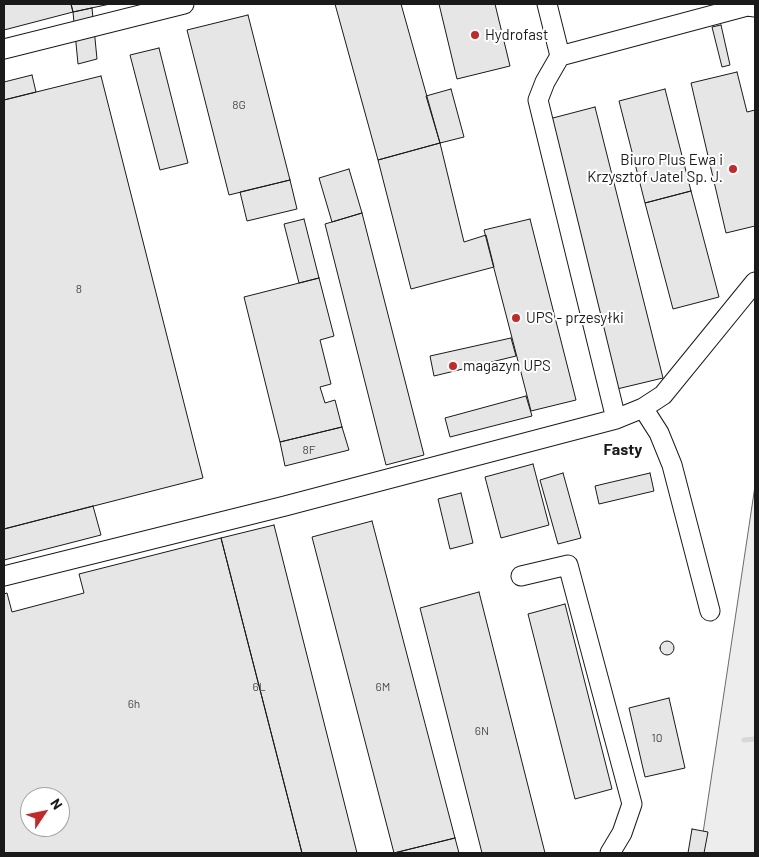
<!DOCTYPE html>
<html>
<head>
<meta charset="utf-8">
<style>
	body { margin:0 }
	#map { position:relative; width:759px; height:857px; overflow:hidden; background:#fff; font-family:Barlow,sans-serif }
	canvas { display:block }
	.frame { position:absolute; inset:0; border:5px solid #1a1a1a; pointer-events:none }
	.north { position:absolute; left:20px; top:787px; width:50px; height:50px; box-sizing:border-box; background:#fff; border:1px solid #a3a3a3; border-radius:50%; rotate:56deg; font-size:14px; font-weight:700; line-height:20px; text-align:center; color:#1a1a1a }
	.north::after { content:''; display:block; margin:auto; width:18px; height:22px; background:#c62828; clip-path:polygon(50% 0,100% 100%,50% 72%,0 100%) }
</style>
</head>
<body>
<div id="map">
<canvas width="759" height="857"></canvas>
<div class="frame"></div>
<div class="north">N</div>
</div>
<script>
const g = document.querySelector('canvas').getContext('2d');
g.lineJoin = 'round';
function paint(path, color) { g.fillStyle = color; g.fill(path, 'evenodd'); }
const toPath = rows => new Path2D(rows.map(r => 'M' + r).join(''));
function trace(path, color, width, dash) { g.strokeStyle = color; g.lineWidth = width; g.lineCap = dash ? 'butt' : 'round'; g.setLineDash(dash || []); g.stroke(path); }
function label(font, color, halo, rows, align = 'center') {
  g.font = font + ' Barlow,sans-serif'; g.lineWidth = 4; g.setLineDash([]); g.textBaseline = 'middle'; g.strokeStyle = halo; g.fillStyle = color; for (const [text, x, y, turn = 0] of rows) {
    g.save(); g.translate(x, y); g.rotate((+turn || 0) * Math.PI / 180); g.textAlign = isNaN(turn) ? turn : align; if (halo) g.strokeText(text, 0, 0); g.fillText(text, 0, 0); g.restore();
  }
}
const built = toPath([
	[755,486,755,853,700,853,755,486]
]);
const stream = toPath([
	[744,740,755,739]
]);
const building = toPath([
	[4,4,71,4,73,12,4,30,4,4],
	[71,4,110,4,73,12,71,4],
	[335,4,401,4,440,143,378,160,335,4],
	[439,4,495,4,510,66,457,79,439,4],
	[92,8,97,59,78,64,73,12,92,8],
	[248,15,290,180,229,195,187,30,248,15],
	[721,25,730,65,722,67,712,27,721,25],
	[159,48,188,163,160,170,130,55,159,48],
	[737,72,747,112,755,110,755,226,726,233,691,83,737,72],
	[32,75,36,92,4,100,4,82,32,75],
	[101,76,203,478,4,529,4,100,101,76],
	[451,89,464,137,440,143,426,96,451,89],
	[665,89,691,191,645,203,619,101,665,89],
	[595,107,663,378,617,389,549,119,595,107],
	[440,143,464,242,486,235,494,267,411,289,378,160,440,143],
	[349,169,362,213,332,222,319,178,349,169],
	[290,180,297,209,247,221,240,192,290,180],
	[691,191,719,297,673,309,645,203,691,191],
	[362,213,424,455,386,465,325,224,362,213],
	[304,219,319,278,299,283,284,224,304,219],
	[530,219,576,400,531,411,484,230,530,219],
	[319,278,334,336,320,340,331,384,320,387,325,403,335,400,342,427,280,442,244,297,319,278],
	[511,338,516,356,434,376,430,356,511,338],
	[526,396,532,416,450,437,445,418,526,396],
	[342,427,349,450,285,466,280,442,342,427],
	[533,464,549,525,501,538,485,477,533,464],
	[563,473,581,538,558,544,540,480,563,473],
	[650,473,654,491,599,504,595,486,650,473],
	[461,493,473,543,450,549,438,499,461,493],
	[93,506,101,535,4,560,4,529,93,506],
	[372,521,455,838,394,853,312,537,372,521],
	[274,525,357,853,302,853,221,538,274,525],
	[221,538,302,853,4,853,4,594,7,593,12,612,84,593,79,574,221,538],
	[30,797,60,797,60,827,30,827,30,797],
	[479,592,545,853,482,853,420,608,479,592],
	[565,604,612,789,575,799,528,614,565,604],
	'660 648a7 7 0 1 1 14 0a7 7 0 1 1-14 0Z',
	[669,698,685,768,645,777,629,708,669,698],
	[692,829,708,832,704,853,688,853,692,829],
	[455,838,459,853,394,853,455,838]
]);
const minor = toPath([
	[547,4,560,56,545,82,538,100,616,419],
	[4,49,184,4],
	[560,56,747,6,755,7],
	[643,408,659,433,672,465,710,611],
	[4,576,285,506,616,419,643,408,663,395,755,282],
	[521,576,568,565,632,804,622,833,610,853]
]);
const markers = [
	[475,35,5,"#c62828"],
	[733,169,5,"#c62828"],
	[516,318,5,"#c62828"],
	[453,366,5,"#c62828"]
];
const numberNames = [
	["8G",239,105],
	["8",79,289],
	["8F",309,450],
	["6L",259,687],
	["6M",383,687],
	["6h",134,704],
	["6N",482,731],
	["10",657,738]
];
const poiNames = [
	["Hydrofast",485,35],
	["Biuro Plus Ewa i",723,160,"right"],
	["Krzysztof Jatel Sp. J.",723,177,"right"],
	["UPS - przesyłki",526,318],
	["magazyn UPS",463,366]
];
const neighbourhoodNames = [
	["Fasty",623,450]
];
paint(built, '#ededed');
trace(built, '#6a6a6a', 1);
trace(stream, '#d7d7d7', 5);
paint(building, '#e6e6e6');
trace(building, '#1a1a1a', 1);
trace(minor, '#1a1a1a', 21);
trace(minor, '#fff', 19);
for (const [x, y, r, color] of markers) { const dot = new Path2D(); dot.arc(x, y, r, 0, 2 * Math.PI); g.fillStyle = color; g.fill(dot); trace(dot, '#fff', 2); }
label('12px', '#4d4d4d', null, numberNames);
label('15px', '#1a1a1a', '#fff', poiNames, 'left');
label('bold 16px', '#1a1a1a', '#fff', neighbourhoodNames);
</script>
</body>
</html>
